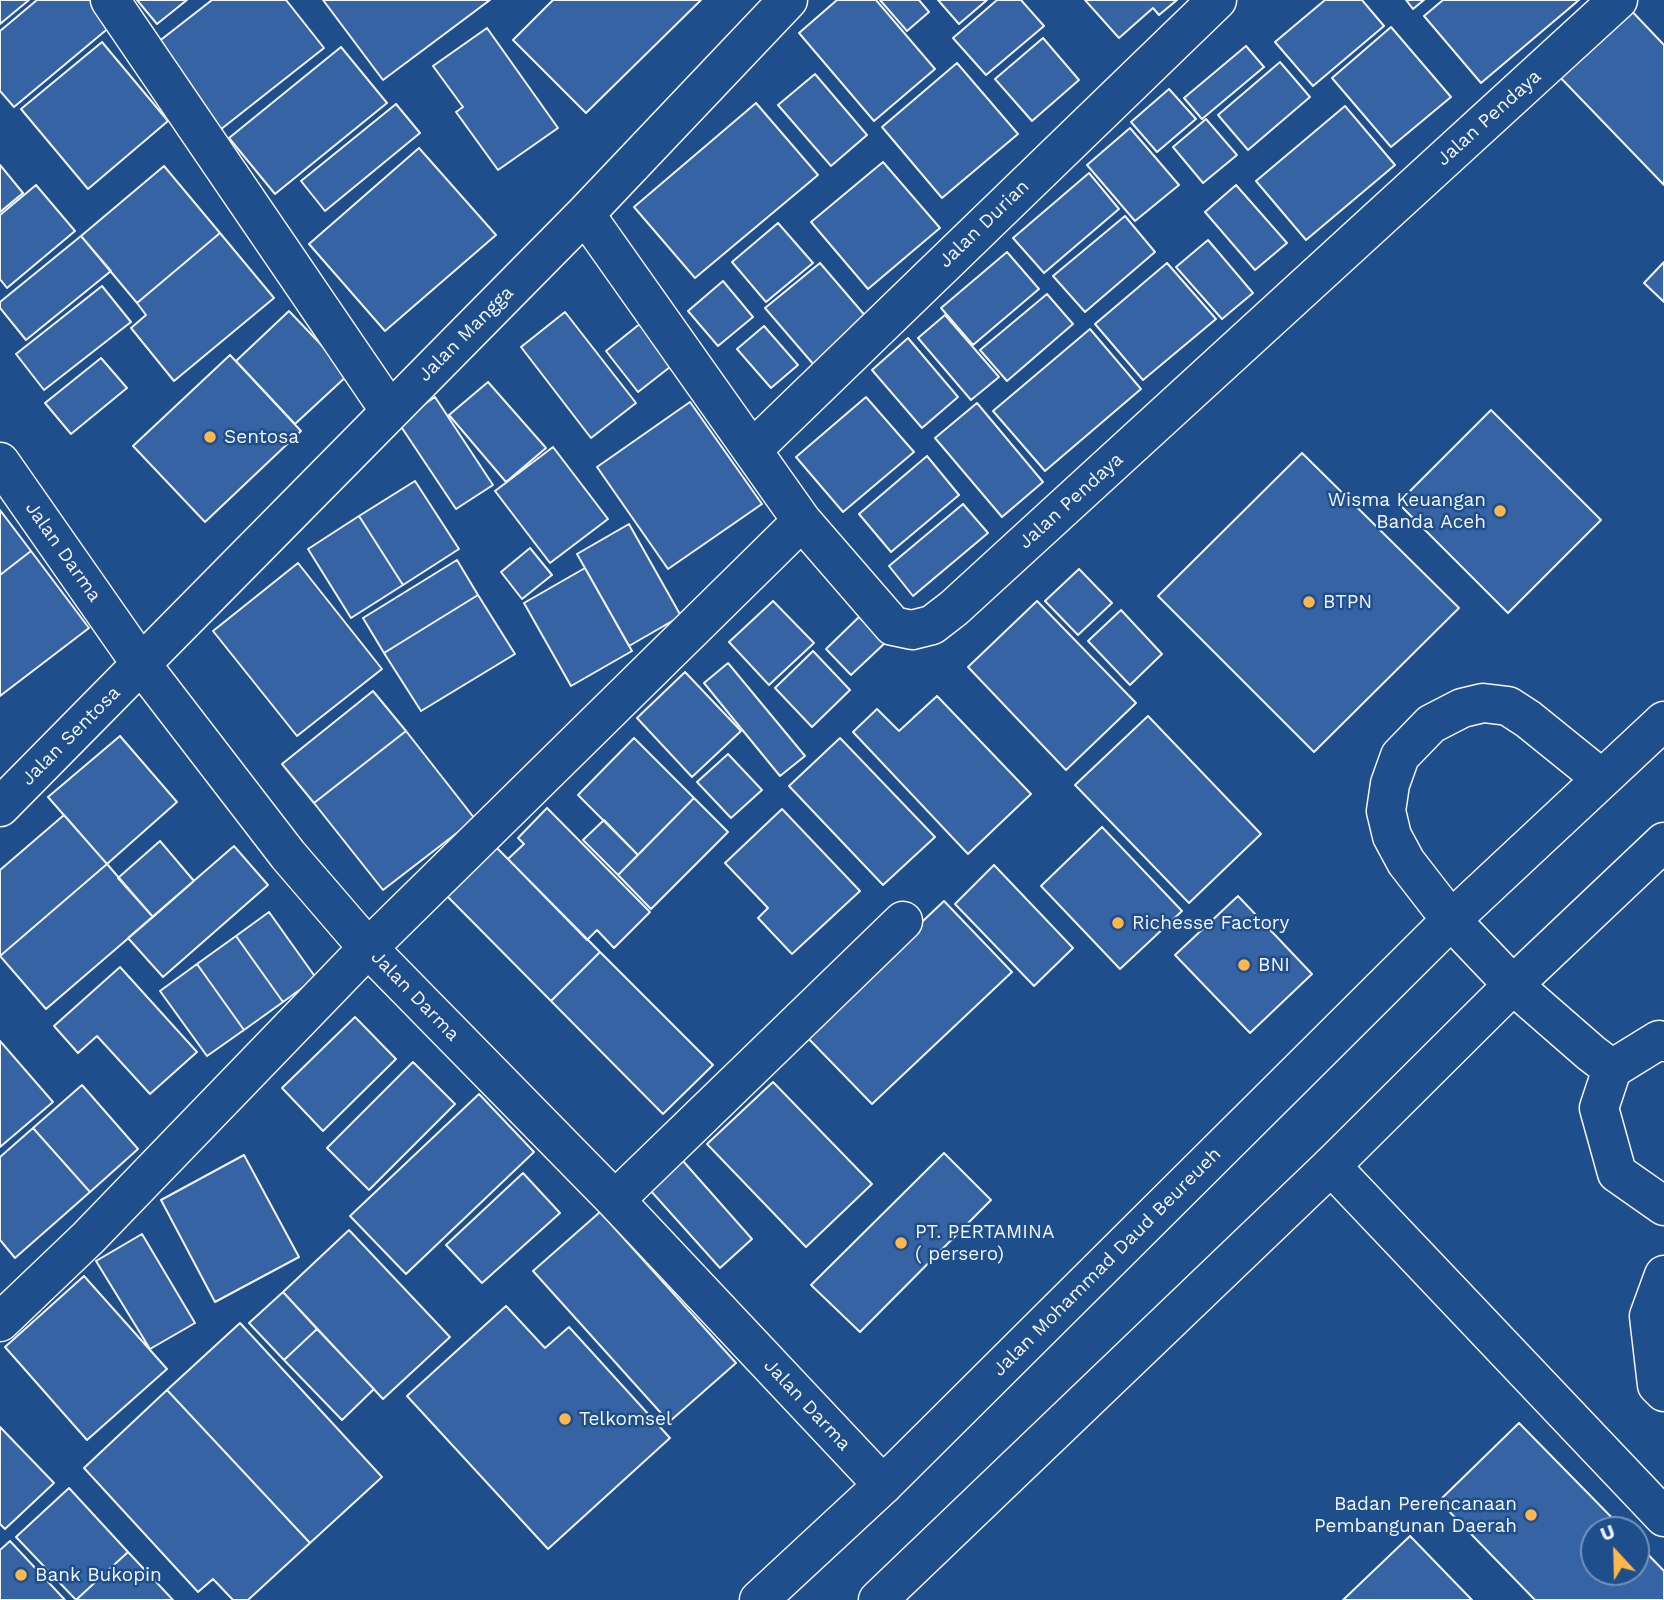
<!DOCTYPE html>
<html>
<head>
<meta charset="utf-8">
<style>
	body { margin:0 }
	#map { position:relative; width:1664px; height:1600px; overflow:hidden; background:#1f4e8c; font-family:"Work Sans",sans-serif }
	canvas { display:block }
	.north { position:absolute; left:1580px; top:1516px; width:70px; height:70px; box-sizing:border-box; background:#1f4e8c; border:2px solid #7391ba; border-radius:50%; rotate:338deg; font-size:19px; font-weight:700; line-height:28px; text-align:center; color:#f2f6ff }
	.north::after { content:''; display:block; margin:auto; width:24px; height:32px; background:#ffb74d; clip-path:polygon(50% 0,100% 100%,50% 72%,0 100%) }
</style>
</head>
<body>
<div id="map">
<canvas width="1664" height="1600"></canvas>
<div class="north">U</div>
</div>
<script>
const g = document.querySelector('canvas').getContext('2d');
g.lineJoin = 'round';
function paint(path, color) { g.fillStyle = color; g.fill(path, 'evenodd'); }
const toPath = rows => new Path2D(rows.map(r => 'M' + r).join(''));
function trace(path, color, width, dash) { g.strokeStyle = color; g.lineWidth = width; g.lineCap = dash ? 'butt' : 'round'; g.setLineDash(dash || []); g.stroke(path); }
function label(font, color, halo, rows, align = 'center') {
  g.font = font + ' "Work Sans",sans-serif'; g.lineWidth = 5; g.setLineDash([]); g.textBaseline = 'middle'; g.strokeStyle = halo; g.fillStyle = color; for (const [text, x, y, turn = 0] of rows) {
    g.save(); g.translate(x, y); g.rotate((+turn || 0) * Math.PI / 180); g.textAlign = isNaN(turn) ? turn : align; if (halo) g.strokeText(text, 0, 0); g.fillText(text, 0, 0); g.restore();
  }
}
const building = toPath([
	[0,0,29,0,0,24,0,0],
	[37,0,90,0,111,26,14,107,0,91,0,31,37,0],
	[137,0,187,0,157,24,137,0],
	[212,0,286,0,324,48,220,130,153,46,212,0],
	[323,0,490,0,383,80,323,0],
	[553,0,701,0,586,113,513,40,553,0],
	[837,0,876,0,935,69,874,121,799,33,837,0],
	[880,0,919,0,929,12,907,31,880,0],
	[938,0,987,0,959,24,938,0],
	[997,0,1021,0,1044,26,986,75,953,38,997,0],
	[1085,0,1177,0,1159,15,1153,8,1119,38,1085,0],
	[1325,0,1362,0,1384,26,1313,86,1275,42,1325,0],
	[1406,0,1424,0,1413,9,1406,0],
	[1443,0,1579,0,1481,83,1424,16,1443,0],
	[1626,5,1664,45,1664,185,1555,72,1626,5],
	[1391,27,1451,97,1391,147,1332,78,1391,27],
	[487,28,558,128,498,170,456,112,463,107,433,66,487,28],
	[1043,38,1079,80,1032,121,995,79,1043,38],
	[102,42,168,121,88,189,21,109,102,42],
	[1246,46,1264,67,1202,119,1184,98,1246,46],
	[341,47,387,103,275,194,229,138,341,47],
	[1280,62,1310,97,1248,150,1218,115,1280,62],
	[957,63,1018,134,942,198,882,127,957,63],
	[815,74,867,135,831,166,778,105,815,74],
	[1169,89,1196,119,1157,152,1131,122,1169,89],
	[756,103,818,175,695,278,634,207,756,103],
	[396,104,420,133,325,211,301,181,396,104],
	[1345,106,1395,165,1306,240,1256,181,1345,106],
	[1206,119,1237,155,1203,183,1173,147,1206,119],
	[1130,128,1179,185,1135,221,1087,165,1130,128],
	[419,148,496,235,385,331,309,244,419,148],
	[883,162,940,228,868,289,811,222,883,162],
	[0,165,23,193,0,212,0,165],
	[164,166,220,233,137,303,81,236,164,166],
	[1089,173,1119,209,1044,273,1013,238,1089,173],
	[36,185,75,231,7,288,0,279,0,215,36,185],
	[1236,185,1287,243,1255,270,1205,212,1236,185],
	[1125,216,1155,252,1085,312,1053,276,1125,216],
	[778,223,813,263,766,302,732,262,778,223],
	[220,233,274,298,174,381,131,328,146,315,137,303,220,233],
	[81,236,111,271,26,340,0,308,0,302,81,236],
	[1208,240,1253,293,1222,319,1176,267,1208,240],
	[1007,252,1039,289,973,345,941,308,1007,252],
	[1664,262,1664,302,1644,283,1664,262],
	[820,263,868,319,814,365,765,308,820,263],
	[1167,263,1216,319,1143,380,1095,324,1167,263],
	[723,281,753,317,718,346,688,311,723,281],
	[102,286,131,322,44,390,16,354,102,286],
	[1047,294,1073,324,1007,381,980,350,1047,294],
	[289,311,349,374,295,424,236,361,289,311],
	[565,312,636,403,591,438,521,347,565,312],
	[945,315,999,377,971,400,918,338,945,315],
	[646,319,679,360,638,392,606,351,646,319],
	[764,326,798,365,771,388,737,349,764,326],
	[1090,329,1141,389,1045,471,993,411,1090,329],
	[908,338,958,397,922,428,872,370,908,338],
	[230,355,301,431,205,522,133,446,230,355],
	[101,358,127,388,71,434,45,403,101,358],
	[488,382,546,448,506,482,449,415,488,382],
	[435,397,493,485,456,509,398,422,435,397],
	[866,397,914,452,843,512,796,457,866,397],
	[690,402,762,504,668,569,597,467,690,402],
	[977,403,1043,482,1002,517,935,438,977,403],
	[1491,410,1601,520,1508,613,1398,503,1491,410],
	[553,447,608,519,550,563,495,491,553,447],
	[1302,453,1459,608,1314,752,1158,596,1302,453],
	[927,456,959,495,891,552,859,514,927,456],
	[415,481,459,549,403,585,359,516,415,481],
	[963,504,988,533,913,596,889,566,963,504],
	[0,510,31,551,0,575,0,510],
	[359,516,403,585,351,618,308,549,359,516],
	[629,524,681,616,629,646,577,554,629,524],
	[530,548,552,575,522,599,501,572,530,548],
	[31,551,89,628,0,696,0,575,31,551],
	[457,560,478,595,384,653,363,618,457,560],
	[298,563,382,669,297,736,213,631,298,563],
	[585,568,632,651,571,686,524,603,585,568],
	[1079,569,1112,603,1078,635,1045,601,1079,569],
	[478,595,515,654,421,711,384,653,478,595],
	[773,601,814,643,769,685,729,642,773,601],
	[1037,601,1136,703,1066,770,968,667,1037,601],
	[1121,610,1162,654,1130,685,1088,641,1121,610],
	[859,617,885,643,851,675,826,649,859,617],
	[813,651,850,690,812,727,775,688,813,651],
	[728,663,805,756,780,776,704,683,728,663],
	[685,672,741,731,692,777,637,718,685,672],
	[373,691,406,731,314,803,282,764,373,691],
	[937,696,1031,794,968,854,853,732,877,709,899,731,937,696],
	[1148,716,1261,834,1189,903,1075,785,1148,716],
	[406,731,475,819,383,890,314,803,406,731],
	[120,736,177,802,107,864,48,797,120,736],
	[634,738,694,798,638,855,578,795,634,738],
	[840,738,935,837,883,885,789,786,840,738],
	[728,754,762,790,731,818,697,782,728,754],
	[694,798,728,832,651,909,618,875,694,798],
	[547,808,650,912,614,948,597,930,587,940,508,859,524,844,518,838,547,808],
	[782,809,860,891,792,954,758,918,768,908,725,863,782,809],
	[64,815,107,864,0,956,0,870,64,815],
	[604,820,638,855,618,875,583,840,604,820],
	[1102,827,1182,911,1120,969,1041,886,1102,827],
	[160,841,194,881,153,917,118,878,160,841],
	[493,844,600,952,551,1001,444,893,493,844],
	[234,846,268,885,163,977,128,938,234,846],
	[107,864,153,917,46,1009,0,956,107,864],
	[994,865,1073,948,1034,986,955,904,994,865],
	[1238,896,1312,974,1250,1033,1175,955,1238,896],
	[944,901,1012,972,872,1104,804,1034,944,901],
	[269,912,316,978,283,1002,236,936,269,912],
	[236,936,283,1002,244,1030,197,964,236,936],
	[600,952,713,1065,663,1114,551,1001,600,952],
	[197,964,244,1030,207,1056,160,991,197,964],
	[120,967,197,1052,150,1094,97,1036,78,1053,54,1026,120,967],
	[355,1017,396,1059,323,1131,282,1088,355,1017],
	[0,1041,53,1102,0,1147,0,1041],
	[413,1062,455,1104,369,1190,327,1148,413,1062],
	[773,1082,872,1184,806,1247,707,1144,773,1082],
	[82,1085,138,1149,90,1192,33,1128,82,1085],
	[479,1094,534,1152,406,1274,350,1216,479,1094],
	[33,1128,90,1192,15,1258,0,1240,0,1157,33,1128],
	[944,1153,991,1200,860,1332,811,1285,944,1153],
	[244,1155,299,1257,215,1302,161,1200,244,1155],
	[683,1161,752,1239,720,1268,650,1190,683,1161],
	[523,1173,560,1213,482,1283,446,1245,523,1173],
	[600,1212,736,1363,669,1422,533,1271,600,1212],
	[349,1230,450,1337,383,1399,283,1292,349,1230],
	[142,1234,195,1323,150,1349,96,1261,142,1234],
	[84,1276,167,1369,87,1440,5,1347,84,1276],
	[283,1292,317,1329,284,1360,249,1323,283,1292],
	[506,1306,545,1348,569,1327,670,1438,548,1549,407,1396,506,1306],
	[240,1323,382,1477,310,1543,167,1390,240,1323],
	[317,1329,374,1389,342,1420,284,1360,317,1329],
	[167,1390,310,1543,248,1600,233,1600,213,1579,198,1592,84,1468,167,1390],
	[1519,1423,1624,1530,1594,1530,1594,1572,1636,1572,1636,1542,1664,1571,1664,1600,1535,1600,1439,1501,1519,1423],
	[0,1427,54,1483,5,1529,0,1524,0,1427],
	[69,1488,128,1552,76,1600,16,1537,69,1488],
	[1410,1536,1472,1600,1343,1600,1410,1536],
	[10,1541,65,1600,0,1600,0,1550,10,1541],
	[128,1552,173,1600,76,1600,128,1552]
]);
const minor = toPath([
	[110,0,390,411],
	[585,214,802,521,893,626,912,630,932,625,954,608,1618,0],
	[753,449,1217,0],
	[0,462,141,664,288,855,368,948,615,1200,883,1485],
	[1601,778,1528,719,1508,706,1483,703,1462,708,1431,724,1400,756,1390,784,1386,811,1392,836,1406,862,1451,920,1513,985,1591,1053,1612,1069,1659,1040,1664,1042],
	[0,807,585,214,788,0],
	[1612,1069,1599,1108,1617,1173,1664,1206],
	[1331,1166,1664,1517],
	[615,1200,903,921],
	[1664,1275,1649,1316,1657,1385,1664,1392],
	[0,1322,88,1238,368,948,802,521]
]);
const highway = toPath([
	[759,1600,883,1485,1451,920,1664,721],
	[878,1600,1331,1166,1513,985,1664,842]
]);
const markers = [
	[210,437,7,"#ffb74d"],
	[1500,511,7,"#ffb74d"],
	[1309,602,7,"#ffb74d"],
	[1118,923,7,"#ffb74d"],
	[1244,965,7,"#ffb74d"],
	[901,1243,7,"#ffb74d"],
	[565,1419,7,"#ffb74d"],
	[1531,1515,7,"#ffb74d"],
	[21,1575,7,"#ffb74d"]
];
const streetNames = [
	["Jalan Pendaya",1489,118,-42],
	["Jalan Durian",984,224,-44],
	["Jalan Mangga",466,334,-45],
	["Jalan Pendaya",1071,501,-42],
	["Jalan Darma",63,552,55],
	["Jalan Sentosa",71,736,-45],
	["Jalan Darma",415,996,46],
	["Jalan Mohammad Daud Beureueh",1107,1262,-45],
	["Jalan Darma",807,1405,47]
];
const poiNames = [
	["Sentosa",224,437],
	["Wisma Keuangan",1486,500,"right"],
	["Banda Aceh",1486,522,"right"],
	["BTPN",1323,602],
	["Richesse Factory",1132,923],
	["BNI",1258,965],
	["PT. PERTAMINA",915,1232],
	["( persero)",915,1254],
	["Telkomsel",579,1419],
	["Badan Perencanaan",1517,1504,"right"],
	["Pembangunan Daerah",1517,1526,"right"],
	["Bank Bukopin",35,1575]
];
paint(building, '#3563a3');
trace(building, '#f2f6ff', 2);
trace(minor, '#f2f6ff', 41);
trace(highway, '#f2f6ff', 41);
trace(minor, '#1f4e8c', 38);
trace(highway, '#1f4e8c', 38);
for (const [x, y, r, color] of markers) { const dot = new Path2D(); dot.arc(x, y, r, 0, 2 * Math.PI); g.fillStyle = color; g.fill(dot); trace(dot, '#1f4e8c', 2.5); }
label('19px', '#f2f6ff', '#1f4e8c', streetNames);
label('19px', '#f2f6ff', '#1f4e8c', poiNames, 'left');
</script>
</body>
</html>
